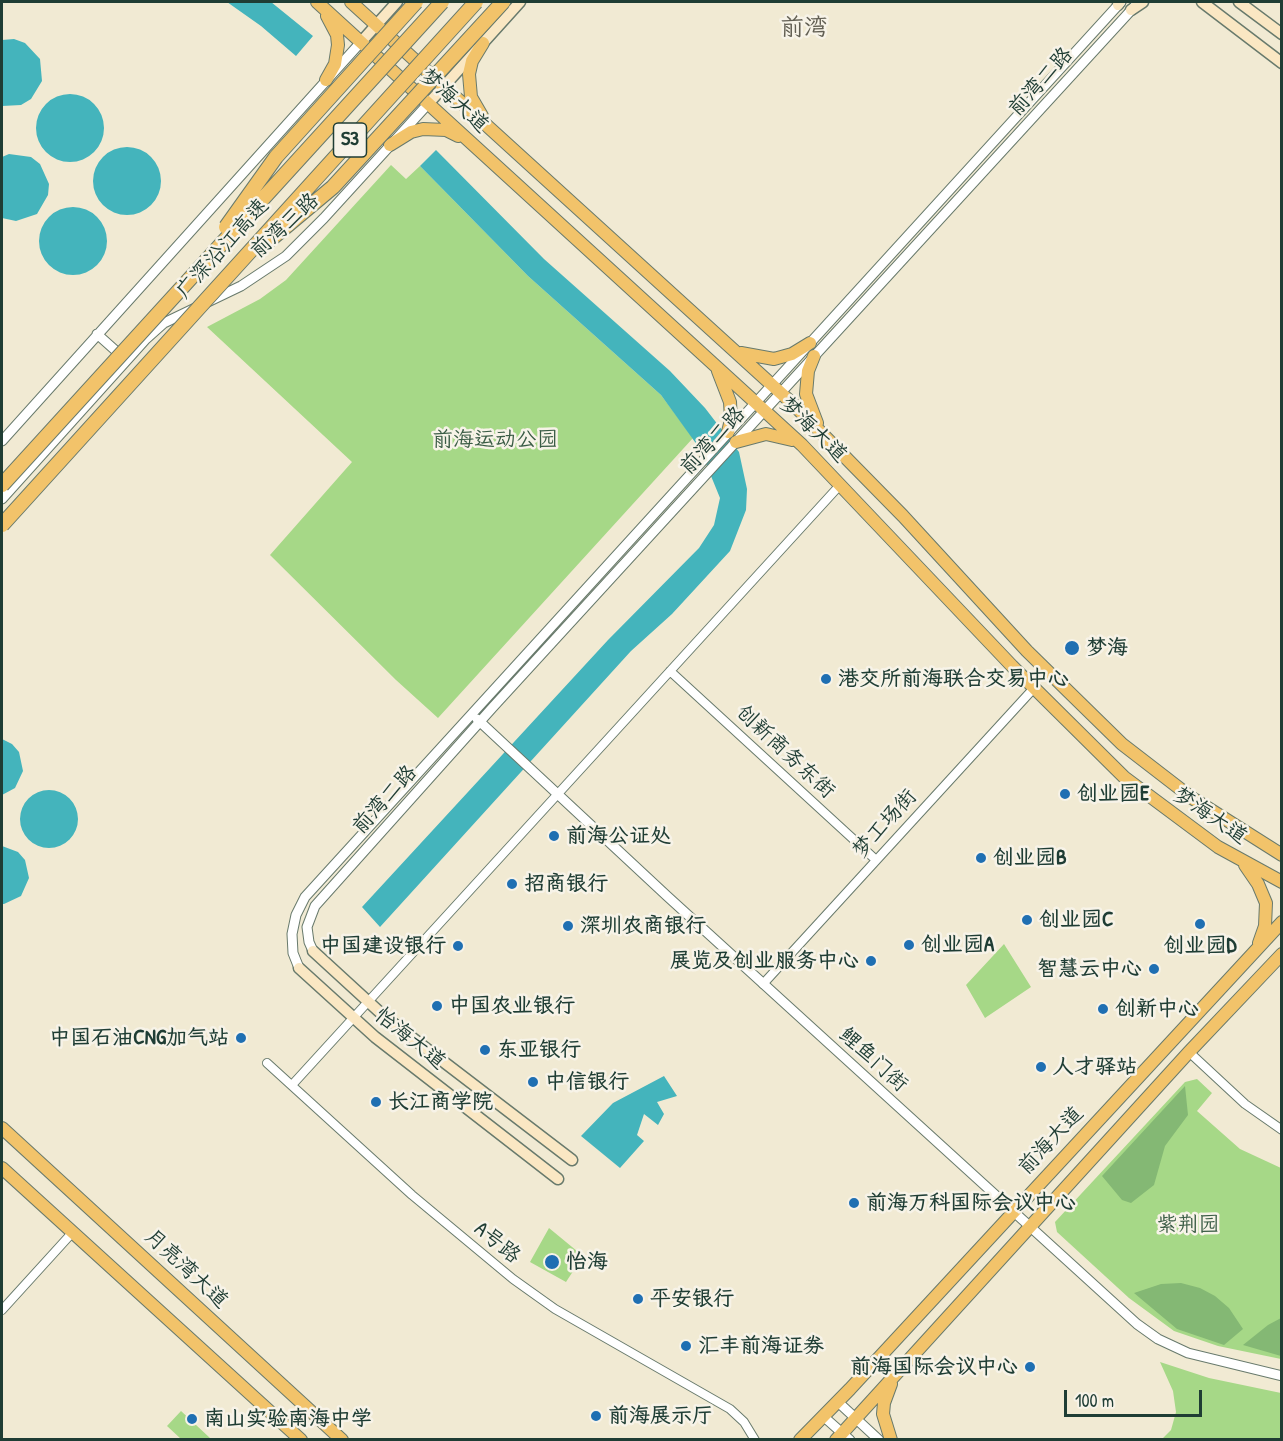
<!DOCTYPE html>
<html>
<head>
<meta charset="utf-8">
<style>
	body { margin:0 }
	#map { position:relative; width:1283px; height:1441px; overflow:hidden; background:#f1ead3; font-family:"Patrick Hand",sans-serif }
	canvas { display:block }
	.frame { position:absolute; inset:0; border:3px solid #1f3d34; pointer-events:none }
	.scale { position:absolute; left:1064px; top:1390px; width:138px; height:27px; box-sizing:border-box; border:3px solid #1f3d34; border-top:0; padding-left:8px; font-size:18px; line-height:21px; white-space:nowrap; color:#1f3d34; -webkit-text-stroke:4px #f7f3e8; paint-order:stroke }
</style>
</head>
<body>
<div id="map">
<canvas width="1283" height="1441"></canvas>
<div class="frame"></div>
<div class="scale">100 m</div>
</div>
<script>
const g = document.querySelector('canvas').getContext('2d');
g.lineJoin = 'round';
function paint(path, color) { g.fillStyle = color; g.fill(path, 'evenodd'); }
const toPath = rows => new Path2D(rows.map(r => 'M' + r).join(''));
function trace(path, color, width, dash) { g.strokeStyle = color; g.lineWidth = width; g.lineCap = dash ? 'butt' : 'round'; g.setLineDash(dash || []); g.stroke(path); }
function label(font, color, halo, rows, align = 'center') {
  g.font = font + ' "Patrick Hand","LXGW WenKai TC",sans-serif'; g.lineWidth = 5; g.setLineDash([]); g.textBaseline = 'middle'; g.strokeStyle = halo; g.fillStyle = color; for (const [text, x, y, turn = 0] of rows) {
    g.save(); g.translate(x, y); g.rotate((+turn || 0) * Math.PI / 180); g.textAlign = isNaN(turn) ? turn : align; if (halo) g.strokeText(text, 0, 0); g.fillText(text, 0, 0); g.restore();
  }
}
const green = toPath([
	[391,165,406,179,420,166,528,276,661,395,693,438,438,718,396,680,270,555,352,462,207,327,260,299,286,280],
	[1004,944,1031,987,985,1018,966,985],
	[1197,1079,1212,1093,1197,1111,1240,1149,1281,1168,1281,1359,1218,1346,1174,1331,1129,1298,1057,1232,1055,1222,1185,1082],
	[549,1228,583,1256,566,1282,530,1262],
	[1160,1362,1209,1378,1281,1393,1281,1439,1162,1439,1171,1430,1176,1412,1173,1391],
	[181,1411,210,1438,209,1439,181,1439,167,1426]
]);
const forest = toPath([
	[1185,1086,1188,1115,1165,1146,1154,1185,1131,1203,1122,1200,1102,1176],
	[1181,1283,1200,1288,1215,1296,1229,1308,1243,1329,1224,1345,1177,1329,1134,1293,1161,1284],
	[1281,1318,1281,1356,1243,1345,1268,1325]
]);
const water = toPath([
	[227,2,271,2,313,36,296,56,261,26],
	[14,39,25,43,40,59,42,81,31,99,21,105,2,106,2,40],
	'36 128a34 34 0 1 1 68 0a34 34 0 1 1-68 0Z',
	'93 181a34 34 0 1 1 68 0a34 34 0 1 1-68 0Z',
	[436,150,544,259,670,371,705,408,739,452,747,489,746,510,730,551,672,614,631,651,380,927,362,907,608,640,699,548,714,525,720,498,700,449,661,395,528,276,420,166],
	[9,154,31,157,40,164,49,184,48,195,37,214,16,221,2,218,2,157],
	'39 241a34 34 0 1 1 68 0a34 34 0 1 1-68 0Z',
	[2,739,12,744,19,752,23,771,15,788,2,795],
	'20 819a29 29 0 1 1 58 0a29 29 0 1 1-58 0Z',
	[2,846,18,852,25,860,29,878,21,896,4,904,2,904],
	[664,1076,677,1096,657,1102,664,1114,658,1125,644,1114,637,1135,644,1141,620,1168,581,1136,613,1103]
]);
const minor = toPath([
	[670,671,876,860],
	[763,984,1034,688],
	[1189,1052,1245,1104,1282,1130],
	[267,1063,412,1195,513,1279,555,1309,730,1409,744,1422,755,1440],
	[292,1085,840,485],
	[2,1310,72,1233]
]);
const tertiary = toPath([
	[97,334,125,359],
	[2,441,361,42],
	[2,499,145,340,164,323,241,286,286,256,324,218,428,104],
	[477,719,667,896,1137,1324,1158,1339,1188,1353,1282,1376],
	[313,951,309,942,307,927,315,906,493,707,1135,6],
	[299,968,293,953,292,934,296,915,305,897,1121,2],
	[838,1402,879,1440],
	[823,1416,850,1440]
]);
const secondary = toPath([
	[1202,2,1282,63],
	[1239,2,1282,34],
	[1118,5,1120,2],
	[1131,10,1143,2],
	[361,42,397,2],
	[428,104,520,2],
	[313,951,385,1017,572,1160],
	[299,968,375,1037,558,1179]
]);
const primary = toPath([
	[317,2,802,445,1012,666,1124,777,1218,847,1282,882],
	[351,2,794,405,903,516,1027,651,1122,744,1192,798,1282,855],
	[326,80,335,64,338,45,337,35,327,16],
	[482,116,471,97,469,74,472,61,483,43],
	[390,145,411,132,423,129,446,130,458,136],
	[741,353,774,359,792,354,810,343],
	[814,356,808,371,806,394,817,423],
	[718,371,730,402,731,420,728,432],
	[736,442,766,434,792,440],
	[1245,865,1258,884,1266,903,1265,926,1259,943],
	[2,1128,342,1440],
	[2,1168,301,1440],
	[891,1384,884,1403,883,1414,891,1440],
	[800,1440,850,1389,1282,922],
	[836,1440,1189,1052,1282,954]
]);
const motorwayBridge = toPath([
	[226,227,276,157,416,2],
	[259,249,333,187,503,2],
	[2,485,442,2],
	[2,525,476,2]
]);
const markers = [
	[1072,648,8,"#1f6fb2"],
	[826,679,6,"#1f6fb2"],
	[1065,794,6,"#1f6fb2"],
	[554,836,6,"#1f6fb2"],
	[981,858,6,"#1f6fb2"],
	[512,884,6,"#1f6fb2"],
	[1027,920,6,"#1f6fb2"],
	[1200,924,6,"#1f6fb2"],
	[568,926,6,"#1f6fb2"],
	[909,945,6,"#1f6fb2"],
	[458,946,6,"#1f6fb2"],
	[871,961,6,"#1f6fb2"],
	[1154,969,6,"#1f6fb2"],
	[437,1006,6,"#1f6fb2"],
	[1103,1009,6,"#1f6fb2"],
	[241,1038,6,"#1f6fb2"],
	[485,1050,6,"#1f6fb2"],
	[1041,1067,6,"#1f6fb2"],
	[533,1082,6,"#1f6fb2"],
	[376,1102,6,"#1f6fb2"],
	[854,1203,6,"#1f6fb2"],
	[552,1262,8,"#1f6fb2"],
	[638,1299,6,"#1f6fb2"],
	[686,1346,6,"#1f6fb2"],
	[1030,1367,6,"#1f6fb2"],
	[596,1416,6,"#1f6fb2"],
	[192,1419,6,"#1f6fb2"]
];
const shields = [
	[350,140,33]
];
const shieldNames = [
	["S3",350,140]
];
const streetNames = [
	["前湾二路",1041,82,-48],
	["梦海大道",454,101,42],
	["前湾三路",285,226,-43],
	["广深沿江高速",223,249,-48],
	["梦海大道",813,430,44],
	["前湾二路",713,441,-47],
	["创新商务东街",785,752,43],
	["前湾二路",385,800,-48],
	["梦海大道",1210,816,34],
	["梦工场街",885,824,-48],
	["怡海大道",410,1039,39],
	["鲤鱼门街",873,1060,42],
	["前海大道",1051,1141,-47],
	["A号路",497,1243,39],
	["月亮湾大道",186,1269,43]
];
const parkNames = [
	["前海运动公园",495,440],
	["紫荆园",1188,1225]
];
const poiNames = [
	["梦海",1086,648],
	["港交所前海联合交易中心",838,679],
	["创业园E",1077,794],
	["前海公证处",566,836],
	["创业园B",993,858],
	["招商银行",524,884],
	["创业园C",1039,920],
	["深圳农商银行",580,926],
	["创业园A",921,945],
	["中国建设银行",446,946,"right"],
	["创业园D",1200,946,"center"],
	["展览及创业服务中心",859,961,"right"],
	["智慧云中心",1142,969,"right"],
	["中国农业银行",449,1006],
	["创新中心",1115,1009],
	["中国石油CNG加气站",229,1038,"right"],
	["东亚银行",497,1050],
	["人才驿站",1053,1067],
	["中信银行",545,1082],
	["长江商学院",388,1102],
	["前海万科国际会议中心",866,1203],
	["怡海",566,1262],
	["平安银行",650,1299],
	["汇丰前海证券",698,1346],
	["前海国际会议中心",1018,1367,"right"],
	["前海展示厅",608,1416],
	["南山实验南海中学",204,1419]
];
const quarterNames = [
	["前湾",804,29]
];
paint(green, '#a6d887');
paint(forest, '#84b874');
paint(water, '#44b4bc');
trace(minor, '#687a6c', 10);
trace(tertiary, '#687a6c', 11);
trace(secondary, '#687a6c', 13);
trace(primary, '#687a6c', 14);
trace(minor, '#fff', 8);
trace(tertiary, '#fff', 9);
trace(secondary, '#fae7c3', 10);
trace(primary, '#f2c36a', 12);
trace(motorwayBridge, '#687a6c', 16, []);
trace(motorwayBridge, '#f2c36a', 14);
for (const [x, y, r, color] of markers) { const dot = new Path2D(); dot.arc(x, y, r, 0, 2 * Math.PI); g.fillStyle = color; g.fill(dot); trace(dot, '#f7f3e8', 2); }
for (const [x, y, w] of shields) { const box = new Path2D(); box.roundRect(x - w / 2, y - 17, w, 34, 4.5); g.fillStyle = '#f7f3e8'; g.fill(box); trace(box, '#1f3d34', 1.5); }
label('bold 20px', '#1f3d34', null, shieldNames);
label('21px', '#1f3d34', '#f7f3e8', streetNames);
label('21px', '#3a5c45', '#f7f3e8', parkNames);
label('bold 21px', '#1f3d34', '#f7f3e8', poiNames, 'left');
label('24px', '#625f53', '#f7f3e8', quarterNames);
</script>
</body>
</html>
